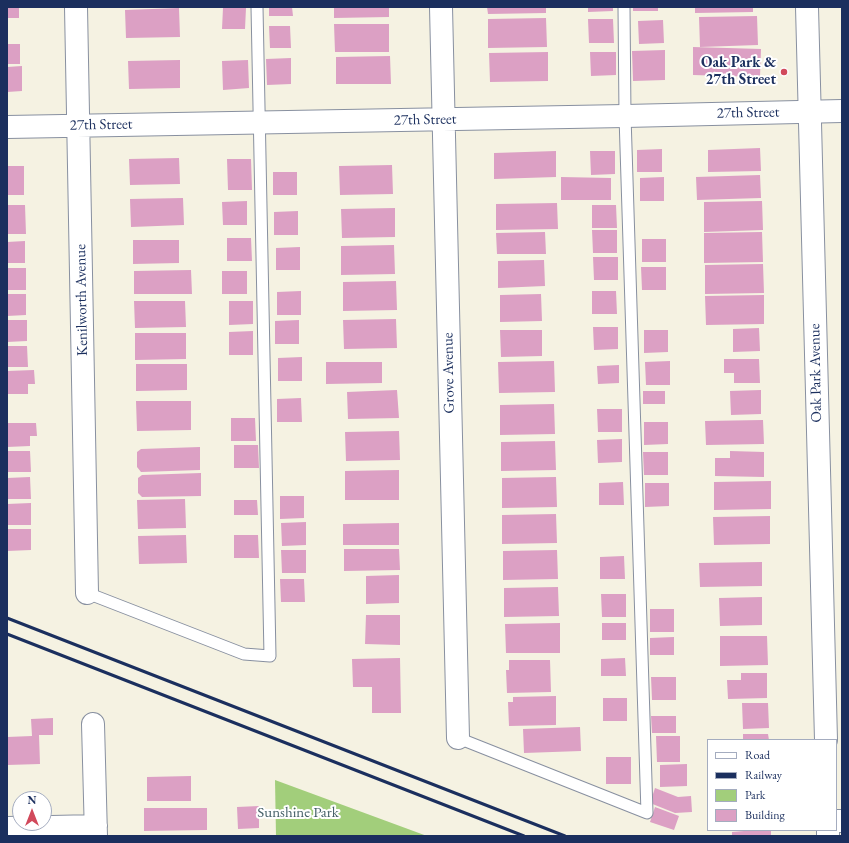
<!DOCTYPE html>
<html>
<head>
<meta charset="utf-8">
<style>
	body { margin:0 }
	#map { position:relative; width:849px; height:843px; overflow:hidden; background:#f5f2e2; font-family:"EB Garamond",serif }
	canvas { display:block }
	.frame { position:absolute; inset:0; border:8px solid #1b2f5e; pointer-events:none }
	.legend { position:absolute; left:707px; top:739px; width:130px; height:92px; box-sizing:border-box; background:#fff; border:1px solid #a4acbf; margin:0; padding:5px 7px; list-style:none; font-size:12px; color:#1b2f5e }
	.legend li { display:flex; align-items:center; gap:8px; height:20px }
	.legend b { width:20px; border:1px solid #a4acbf }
	.north { position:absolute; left:12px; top:791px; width:40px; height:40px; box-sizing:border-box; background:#fff; border:1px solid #a4acbf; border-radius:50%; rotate:0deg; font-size:11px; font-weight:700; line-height:16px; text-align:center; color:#1b2f5e }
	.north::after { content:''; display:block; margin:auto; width:14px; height:18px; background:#d1495b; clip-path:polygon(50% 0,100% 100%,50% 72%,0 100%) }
</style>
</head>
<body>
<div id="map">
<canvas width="849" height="843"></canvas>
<div class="frame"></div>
<ul class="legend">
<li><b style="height:5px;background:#fff"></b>Road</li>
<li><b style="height:5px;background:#1b2f5e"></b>Railway</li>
<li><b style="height:11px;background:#a2ce7b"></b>Park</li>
<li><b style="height:11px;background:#dca0c4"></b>Building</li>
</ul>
<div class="north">N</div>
</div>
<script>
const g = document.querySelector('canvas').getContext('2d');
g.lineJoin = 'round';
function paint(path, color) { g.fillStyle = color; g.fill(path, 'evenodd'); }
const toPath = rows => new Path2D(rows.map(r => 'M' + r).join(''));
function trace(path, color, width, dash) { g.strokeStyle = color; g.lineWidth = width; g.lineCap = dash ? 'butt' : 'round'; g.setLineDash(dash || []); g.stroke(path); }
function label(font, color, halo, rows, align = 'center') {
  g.font = font + ' "EB Garamond",serif'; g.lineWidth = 4; g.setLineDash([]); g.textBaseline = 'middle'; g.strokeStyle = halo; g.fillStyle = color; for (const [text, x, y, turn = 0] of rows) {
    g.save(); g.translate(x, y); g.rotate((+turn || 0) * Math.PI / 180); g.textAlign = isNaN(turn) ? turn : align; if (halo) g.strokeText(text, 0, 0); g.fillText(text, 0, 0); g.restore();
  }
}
const green = toPath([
	[275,780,427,836,276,836]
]);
const building = toPath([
	[7,7,19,7,19,18,7,18],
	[269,7,292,7,293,16,269,16],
	[334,7,389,7,389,17,334,18],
	[487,7,546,7,546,13,488,14],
	[588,7,613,7,613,11,588,12],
	[633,7,658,7,658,11,633,11],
	[695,7,753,7,753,12,695,13],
	[179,8,180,37,126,38,125,10],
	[223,8,246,8,245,29,222,29],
	[757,16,758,45,700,47,699,17],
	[546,18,547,47,488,48,488,19],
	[588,19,613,19,614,43,589,43],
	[663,20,664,43,639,44,638,21],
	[334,24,389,24,389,52,335,52],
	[269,26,290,26,291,48,270,48],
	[7,44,20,44,20,64,7,64],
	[693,47,761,49,760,77,693,75],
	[665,50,665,80,633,81,632,51],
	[548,52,548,81,490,82,489,53],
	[590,52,616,52,616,75,591,76],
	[390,56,391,84,336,84,336,57],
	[291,58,291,84,267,85,266,59],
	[180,60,180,88,129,89,128,61],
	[248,60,249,88,223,90,222,61],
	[22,66,22,91,7,92,7,67],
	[760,148,761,171,708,172,708,150],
	[662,149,662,172,637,172,637,150],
	[556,151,556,177,494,179,494,153],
	[590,151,615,151,615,174,591,175],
	[179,158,180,184,130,185,129,159],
	[227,159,251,159,252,190,228,190],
	[392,165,393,194,340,195,339,166],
	[7,166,24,166,24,195,7,195],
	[273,172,297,172,297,195,273,195],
	[760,175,761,198,697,200,696,177],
	[561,177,611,178,611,200,561,200],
	[664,177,664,201,640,201,640,178],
	[183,198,184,225,131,227,130,199],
	[247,201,247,225,223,225,222,202],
	[762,201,763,230,704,232,704,202],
	[557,203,558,229,496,230,496,204],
	[7,205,25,205,26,234,7,234],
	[592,205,616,205,617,228,592,228],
	[395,208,395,237,342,238,341,209],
	[298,211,298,235,274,235,274,212],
	[592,230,617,230,617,253,593,253],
	[545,232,546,254,497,254,496,233],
	[762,232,763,262,704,263,704,233],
	[227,238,251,238,252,261,227,261],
	[642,239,666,239,666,262,642,262],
	[133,240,179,240,179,263,133,264],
	[25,241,25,263,7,263,7,242],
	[394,245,395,274,341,275,341,246],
	[300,247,300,270,276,270,276,248],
	[593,257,618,257,618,280,594,280],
	[544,260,545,286,498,288,498,261],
	[763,264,764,293,705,294,705,265],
	[641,267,666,267,666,290,642,290],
	[7,268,26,268,26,290,7,290],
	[191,270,192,294,134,294,134,271],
	[222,271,247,271,247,294,222,294],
	[396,281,397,310,343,311,343,282],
	[301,291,301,315,277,315,277,292],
	[592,291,616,291,617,314,592,314],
	[7,294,26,294,26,315,7,316],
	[541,294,542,321,500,322,500,295],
	[764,295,764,324,706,325,705,296],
	[134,301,185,301,186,327,135,328],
	[229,301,253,301,253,324,229,325],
	[396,319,397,348,344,349,343,320],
	[7,320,27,320,27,341,7,342],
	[299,320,299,344,275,344,275,321],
	[593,327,618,327,618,349,594,350],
	[759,328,760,351,733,352,733,329],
	[500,330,542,330,542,356,501,357],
	[644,330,668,330,668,352,644,353],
	[253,331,253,355,229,355,229,332],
	[135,333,186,333,186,359,135,360],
	[7,346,27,346,28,367,7,367],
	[302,357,302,381,278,381,278,358],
	[724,359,759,359,760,383,734,383,734,373,724,373],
	[554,361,555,392,499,393,498,362],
	[670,361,670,385,646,385,645,362],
	[326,362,382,362,382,383,326,384],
	[136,364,187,364,187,390,136,391],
	[619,365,619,383,598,384,597,366],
	[34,370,35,384,28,384,28,394,7,394,7,371],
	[397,390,399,418,348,419,347,392],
	[761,390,761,414,731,415,730,391],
	[643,391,665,391,665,404,643,404],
	[301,398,302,422,277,422,277,399],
	[136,401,191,401,191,430,137,431],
	[554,404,555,434,500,435,500,405],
	[597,409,622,409,622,432,598,432],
	[231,418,255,418,256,441,231,441],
	[763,420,764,444,706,445,705,421],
	[644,422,668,422,668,444,644,445],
	[7,423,36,423,37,436,30,436,30,446,7,447],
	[399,431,400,460,346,461,345,432],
	[622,439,622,462,598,463,597,440],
	[555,441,556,470,501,471,501,442],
	[234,445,258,445,259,468,234,468],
	[200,447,200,470,141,472,137,467,137,452,141,449],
	[7,451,30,451,31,472,7,472],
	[730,451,764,452,764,477,715,476,715,458,730,458],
	[643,452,668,452,668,475,644,475],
	[399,470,399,500,345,500,345,471],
	[201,473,201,496,142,497,138,493,138,478,142,475],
	[30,477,31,499,7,499,7,478],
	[556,477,557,507,502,508,502,478],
	[771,481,771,509,714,510,714,482],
	[623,482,624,505,599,505,599,483],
	[645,483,669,483,669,506,645,507],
	[280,496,304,496,304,518,280,519],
	[185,499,186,528,138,529,137,500],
	[234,500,257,500,258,515,234,515],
	[31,503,31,525,7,525,7,504],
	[556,514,557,543,502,544,502,515],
	[770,516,770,544,714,545,713,517],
	[306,522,306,545,282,546,281,523],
	[399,523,399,545,343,545,343,524],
	[7,529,31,529,31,550,7,551],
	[186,535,187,563,139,564,138,536],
	[234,535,258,535,259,558,234,558],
	[344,549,399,549,400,570,344,571],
	[281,550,306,550,306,573,282,573],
	[557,550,558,579,503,580,503,551],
	[624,556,625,579,600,579,600,557],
	[762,562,762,586,700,587,699,563],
	[399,575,399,603,366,604,366,576],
	[280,579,304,579,305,602,281,602],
	[558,587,559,616,504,617,504,588],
	[601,594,626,594,626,617,602,617],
	[762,597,762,625,720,626,719,598],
	[650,609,674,609,674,632,650,632],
	[366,615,400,615,400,645,365,644],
	[560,623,560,653,506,653,505,624],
	[602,623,626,623,626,640,602,640],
	[720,636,767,636,768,665,720,666],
	[674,637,674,655,650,655,650,638],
	[400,658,401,713,372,713,372,687,353,687,352,659],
	[625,658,626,676,601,676,601,659],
	[509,660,550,660,551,692,507,693,506,670,509,670],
	[741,673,767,673,767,698,728,699,727,680,741,680],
	[651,677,676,677,676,700,652,700],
	[556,696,556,725,509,726,508,702,513,702,513,697],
	[603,698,627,698,627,721,603,721],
	[742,703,768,703,769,728,743,729],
	[651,716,676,716,676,733,652,733],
	[53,718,53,735,39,735,40,764,7,765,7,737,32,736,31,719],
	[580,727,581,751,524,753,523,729],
	[743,734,768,734,769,740,743,740],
	[656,736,680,736,680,762,657,762],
	[606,757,631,757,631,784,606,784],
	[687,764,687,786,660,787,660,765],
	[191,776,191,801,147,801,147,777],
	[655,788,678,797,691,796,692,812,675,813,650,803],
	[259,806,259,828,238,829,237,807],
	[655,807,679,816,674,830,650,822],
	[144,808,207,808,207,830,144,831],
	[744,830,771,830,771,836,732,836,732,832,744,831]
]);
const lane = toPath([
	[87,593,244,654,270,656,257,7],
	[458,738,647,813,625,116,624,7]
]);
const street = toPath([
	[76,7,87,593],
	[441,7,458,738],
	[7,127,625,116,842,111],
	[93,724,96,836],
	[836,821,842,821],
	[7,828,96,826]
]);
const secondary = toPath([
	[807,7,826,740],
	[828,830,828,836]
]);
const rail = toPath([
	[7,618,565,836],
	[7,634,524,836]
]);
const markers = [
	[784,72,4,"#d1495b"]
];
const poiNames = [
	["Oak Park &",776,63],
	["27th Street",776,80]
];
const streetNames = [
	["27th Street",748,113,-1],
	["27th Street",425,120,-1],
	["27th Street",101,125,-1],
	["Kenilworth Avenue",82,300,-91],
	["Grove Avenue",449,373,-91],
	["Oak Park Avenue",816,373,-91]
];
const parkNames = [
	["Sunshine Park",298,813]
];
paint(green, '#a2ce7b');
paint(building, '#dca0c4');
trace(lane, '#8890a0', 13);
trace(street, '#8890a0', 24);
trace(secondary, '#8890a0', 24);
trace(lane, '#fff', 11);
trace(street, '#fff', 22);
trace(secondary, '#fff', 22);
trace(rail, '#1b2f5e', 3);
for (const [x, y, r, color] of markers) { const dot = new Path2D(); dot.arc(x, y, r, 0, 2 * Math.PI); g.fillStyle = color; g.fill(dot); trace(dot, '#fff', 1.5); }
label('bold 15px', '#1b2f5e', '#fff', poiNames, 'right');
label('15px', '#1b2f5e', '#fff', streetNames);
label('15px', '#445f67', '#fff', parkNames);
</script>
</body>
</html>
